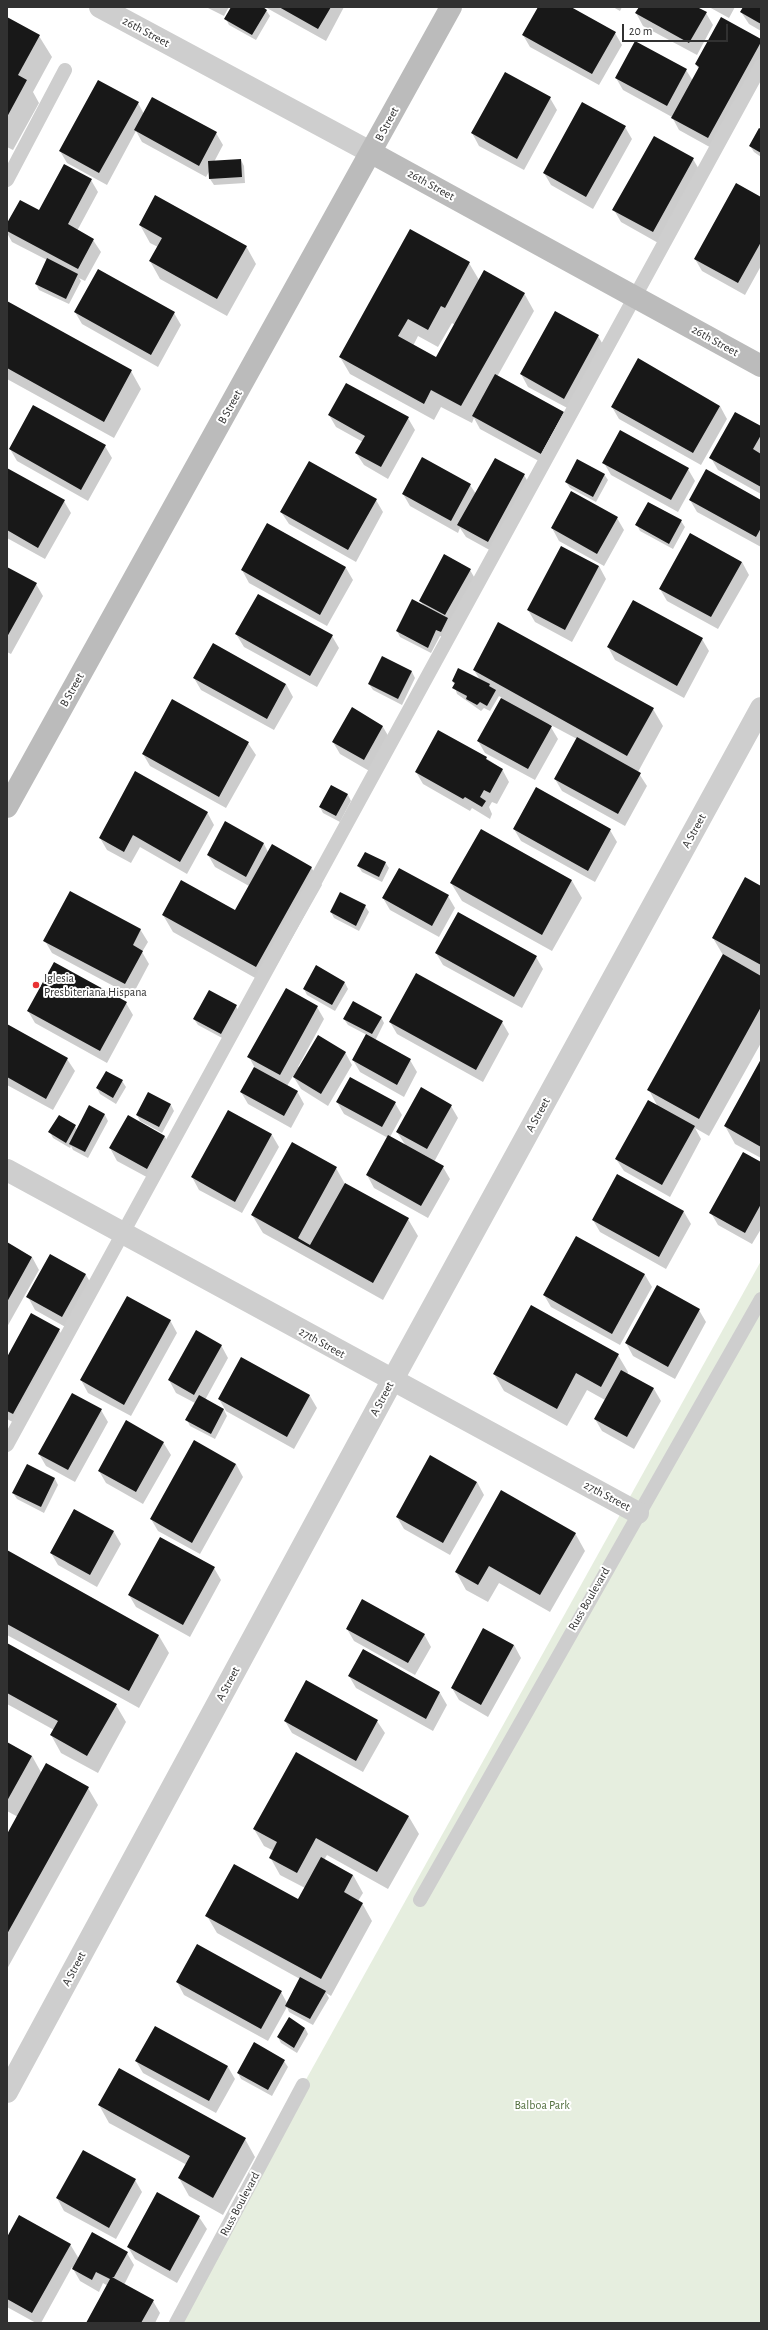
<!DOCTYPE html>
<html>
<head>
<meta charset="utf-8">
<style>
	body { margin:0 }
	#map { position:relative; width:768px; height:2330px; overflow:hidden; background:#fff; font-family:"Alegreya Sans",sans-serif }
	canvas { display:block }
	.frame { position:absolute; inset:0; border:8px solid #313131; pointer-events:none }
	.scale { position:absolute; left:622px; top:24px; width:106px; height:18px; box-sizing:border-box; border:2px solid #313131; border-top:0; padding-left:5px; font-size:12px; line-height:14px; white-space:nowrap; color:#313131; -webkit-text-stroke:3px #fff; paint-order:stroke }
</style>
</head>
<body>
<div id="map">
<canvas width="768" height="2330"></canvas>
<div class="frame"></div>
<div class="scale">20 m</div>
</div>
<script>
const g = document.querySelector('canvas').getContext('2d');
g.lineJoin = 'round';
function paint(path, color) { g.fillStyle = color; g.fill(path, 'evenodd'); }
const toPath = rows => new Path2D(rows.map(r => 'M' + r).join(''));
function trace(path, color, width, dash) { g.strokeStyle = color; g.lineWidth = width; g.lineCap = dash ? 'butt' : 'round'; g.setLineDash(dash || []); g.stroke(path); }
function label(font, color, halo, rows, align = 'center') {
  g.font = font + ' "Alegreya Sans",sans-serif'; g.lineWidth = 4; g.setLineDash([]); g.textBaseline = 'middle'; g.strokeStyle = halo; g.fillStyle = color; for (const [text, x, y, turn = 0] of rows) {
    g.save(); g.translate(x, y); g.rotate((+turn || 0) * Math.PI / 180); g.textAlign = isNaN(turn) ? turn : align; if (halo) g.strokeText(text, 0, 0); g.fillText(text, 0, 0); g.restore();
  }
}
const green = toPath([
	[761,1261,761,2323,182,2323,303,2085]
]);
const shadow = toPath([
	[206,7,229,7,224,16],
	[232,7,261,7,266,10,270,16,256,40,229,25,226,19],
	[265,7,344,7,326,41],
	[539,7,569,7,615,33,622,45,599,85,530,47,523,35],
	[613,7,622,7,620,11],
	[640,7,695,7,706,13,713,25,697,55,643,26,636,13],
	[709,7,735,7,729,18],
	[744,7,761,7,761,31,749,24,741,12],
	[7,18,39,36,52,57,33,92,39,103,13,150,7,147],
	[761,40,761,67,715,150,679,130,672,117,623,90,616,78,686,70,693,81,699,70,696,64],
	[550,98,557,110,524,170,479,146,472,133],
	[138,103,144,114,216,133,223,145,214,162,241,160,244,166,245,183,214,185,210,179,210,170,206,177,142,142,136,131,107,185,67,163,60,151],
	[625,127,632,139,593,209,551,185,544,173],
	[761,130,761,157,754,152,750,146],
	[693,159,700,171,660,244,621,222,614,210],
	[91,180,98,192,77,231,93,240,101,252,85,281,79,278,81,281,69,304,39,290,36,284,47,260,12,242,7,233,7,226,40,211],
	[761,198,761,266,745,295,702,271,695,259],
	[140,225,246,246,256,264,227,316,160,279,150,261,158,247,150,243],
	[469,263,479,280,524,293,534,311,497,377,548,466,480,429,474,418,472,423,441,407,434,420,350,374,340,357],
	[452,323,455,325,436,359,413,346,418,336,438,347],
	[7,302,131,371,141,389,114,438,7,379],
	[75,312,174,313,181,325,158,367,82,324],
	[598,336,605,348,571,410,528,387,521,374],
	[720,406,727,419,701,465,619,419,612,407],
	[329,415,408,418,415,430,388,479,364,465,356,453,363,442,336,427],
	[761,427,761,494,718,470,711,458],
	[105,446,112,458,88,501,17,461,10,449],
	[423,459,470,485,476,494,524,475,531,487,495,553,466,537,460,528,458,533,410,506,403,494],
	[604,463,688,469,695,481,678,512,611,475],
	[7,469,64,501,71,513,45,559,7,538],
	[604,474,608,480,596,502,570,488,566,482],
	[376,500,383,512,356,562,289,524,281,512],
	[690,500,761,501,761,547,697,512],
	[649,503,681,521,685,527,673,549,640,531,637,525],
	[617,518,624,530,604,566,559,541,552,528],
	[267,524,346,568,353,580,327,626,249,583,242,570],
	[742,562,749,575,718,629,667,601,660,589],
	[599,566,606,579,572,642,535,622,528,610],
	[7,568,36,584,43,596,11,654,7,652],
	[470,570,477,582,444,638,440,636,431,653,400,637,397,631,423,605,420,601],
	[634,601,702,639,709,651,684,698,615,660,608,647],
	[236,634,332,636,339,648,317,687,244,647],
	[383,657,412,672,415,678,402,705,373,690,369,684],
	[474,670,653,709,663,726,638,772,647,786,625,826,562,791,555,779,577,739,549,724,558,739,535,780,485,753,478,741,502,698,499,696,490,711,484,708,481,711,457,694,453,681,480,680],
	[194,678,286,684,293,697,274,730,201,690],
	[352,709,383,727,390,739,371,772,340,754,333,742],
	[248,743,256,755,226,808,150,766,143,754],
	[486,758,502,769,509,782,497,804,492,802,489,807,492,814,490,819,472,808,470,811,423,784,416,772],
	[332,786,348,795,351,801,340,822,323,813,320,807],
	[207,812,214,825,187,874,140,847,131,863,107,850,100,838],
	[514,829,610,830,617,842,595,882,521,841],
	[481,830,572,881,582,898,552,951,462,901,451,883],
	[264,844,268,852,311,867,322,885,266,984,173,932,163,915,235,912,249,886,215,867,208,855],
	[385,862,389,868,382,882,362,872,358,866],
	[761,887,761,1043,709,1136,695,1128,701,1139,670,1197,624,1171,616,1159,658,1107,649,1090,723,955,713,938],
	[340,893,365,906,369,912,359,931,334,918,331,912],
	[448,896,455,908,439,937,390,910,383,898],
	[140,929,148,942,142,952,149,964,132,996,52,953,45,941],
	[436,953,536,957,543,969,522,1008,443,965],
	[345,983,348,989,335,1011,307,995,304,989],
	[126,1003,133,1015,107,1063,35,1023,28,1011],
	[236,1006,239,1012,224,1039,198,1025,194,1019],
	[317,1007,324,1019,298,1067,345,1052,352,1065,328,1106,301,1089,293,1076,287,1086,297,1091,304,1104,291,1128,248,1104,241,1092,255,1068,249,1057],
	[381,1017,384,1023,375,1041,410,1060,417,1072,404,1097,360,1072,353,1060,367,1035,348,1025,344,1019],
	[390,1022,502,1022,509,1034,483,1082,397,1034],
	[7,1025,67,1059,75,1071,53,1110,7,1085],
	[761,1061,761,1158,735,1144,725,1126],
	[122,1081,126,1087,116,1104,100,1094,97,1088],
	[337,1102,395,1103,402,1115,390,1137,406,1146,397,1132,451,1106,458,1118,434,1162,443,1167,450,1179,428,1218,374,1188,367,1175,388,1138,344,1114],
	[171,1105,174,1111,162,1133,140,1121,137,1115],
	[90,1107,105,1115,108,1121,88,1158,73,1150,71,1146,70,1148,53,1138,50,1132,75,1126,77,1130],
	[229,1111,272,1135,279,1147,242,1213,199,1190,192,1177],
	[128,1116,165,1137,172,1149,154,1181,117,1161,110,1148],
	[761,1163,761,1229,752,1244,718,1225,711,1213],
	[336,1168,345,1184,408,1219,418,1236,383,1300,263,1233,252,1215],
	[618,1175,684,1212,691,1224,666,1269,600,1232,593,1220],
	[576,1237,645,1275,652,1287,620,1345,551,1307,544,1295],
	[7,1244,32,1257,39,1270,7,1327],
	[51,1255,86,1275,93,1287,69,1329,35,1310,28,1297],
	[699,1310,706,1322,675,1379,633,1356,626,1343],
	[170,1320,177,1333,131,1416,88,1393,81,1380],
	[59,1330,66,1342,20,1426,7,1419,7,1359],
	[221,1345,228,1358,205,1400,226,1411,219,1399,242,1358,310,1396,317,1408,294,1449,224,1410,227,1416,215,1439,190,1426,187,1420,195,1403,176,1393,169,1380],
	[618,1355,628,1372,627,1375,654,1389,661,1401,634,1449,602,1431,595,1419,605,1400,587,1390,567,1426,504,1391,494,1374],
	[101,1410,108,1422,75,1482,46,1466,39,1454],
	[163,1442,171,1455,143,1504,106,1483,99,1471],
	[236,1464,243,1477,200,1554,158,1531,151,1519],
	[28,1465,55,1479,58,1485,44,1513,17,1499,13,1493],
	[477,1482,484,1495,450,1555,404,1529,397,1517],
	[74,1510,114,1532,121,1544,97,1587,58,1565,51,1553],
	[575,1533,585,1551,550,1612,499,1583,488,1602,466,1590,456,1572],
	[7,1552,159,1636,169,1653,139,1708,7,1635],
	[214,1568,221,1580,190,1637,136,1607,129,1595],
	[347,1629,424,1634,431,1647,415,1675,354,1641],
	[7,1644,116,1705,126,1722,98,1773,61,1753,51,1735,54,1730,7,1704],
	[514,1645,521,1658,488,1717,459,1700,452,1688],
	[363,1651,440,1693,447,1705,433,1731,356,1688,349,1676],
	[285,1721,377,1721,385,1733,363,1772,292,1733],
	[7,1743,32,1756,42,1774,88,1788,98,1805,7,1969,7,1836,18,1817,7,1811],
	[409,1817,419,1834,388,1889,327,1855,324,1860,353,1875,363,1893,358,1901,362,1903,372,1921,331,1996,326,1993,329,1998,313,2025,289,2012,287,2007,268,2041,184,1995,177,1982,281,1992,287,2003,300,1979,217,1933,207,1916,298,1900,305,1888,280,1875,270,1857,274,1851,264,1846,254,1829],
	[155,2027,228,2067,235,2079,216,2113,143,2073,136,2061],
	[305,2028,308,2034,297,2053,281,2043,278,2037],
	[284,2061,288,2067,272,2096,241,2079,238,2073],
	[99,2105,245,2139,255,2157,223,2215,189,2196,179,2178,187,2165,109,2123],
	[135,2180,142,2192,116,2239,64,2211,57,2198],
	[199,2217,207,2229,177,2283,135,2259,128,2247],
	[7,2239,70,2244,79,2259,127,2253,134,2265,124,2285,153,2301,160,2313,155,2323,87,2323,108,2286,103,2283,99,2292,80,2281,72,2267,41,2323,36,2323,7,2307]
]);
const building = toPath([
	[231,7,263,7,267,10,252,35,224,19],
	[279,7,331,7,318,29],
	[538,7,571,7,616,32,592,74,522,35],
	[639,7,697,7,707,12,689,43,635,13],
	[743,7,761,7,761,24,740,12],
	[7,17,40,35,18,75,27,80,7,117],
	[721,17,761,39,761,42,708,138,671,118,699,67,695,64],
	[635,41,687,69,667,106,615,78],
	[505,72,551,97,517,159,471,133],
	[98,80,139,102,99,173,59,151],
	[152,97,217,132,199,166,134,130],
	[582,102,626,126,586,197,543,173],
	[759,128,761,129,761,153,749,146],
	[654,136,694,158,653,232,612,210],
	[241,159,242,177,209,179,208,161],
	[64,164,92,179,68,224,94,239,78,269,7,231,7,223,20,200,39,210],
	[736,183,761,197,761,242,738,283,694,259],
	[155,195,247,246,217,299,149,261,162,238,139,225],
	[410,229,470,262,445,308,441,306,428,330,408,319,398,336,436,357,484,270,525,293,461,406,431,390,424,404,339,357],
	[47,258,78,274,66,299,35,284],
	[98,269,175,312,151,355,74,312],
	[7,301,132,370,104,422,7,368],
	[555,311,599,335,564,399,520,374],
	[638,358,720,406,693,453,611,407],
	[495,374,564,412,541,454,472,416],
	[346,383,409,417,381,467,355,453,365,436,328,415],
	[33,405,106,445,81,490,9,449],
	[735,412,761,426,761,435,753,449,761,454,761,487,709,458],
	[620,430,689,468,671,500,602,463],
	[422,457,471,484,451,521,402,494],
	[495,458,525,474,488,542,457,525],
	[577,459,605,474,593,497,565,482],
	[309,461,377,499,348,550,280,512],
	[7,468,65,500,38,548,7,530],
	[706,469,761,500,761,528,756,537,689,500],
	[571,491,618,517,597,554,551,528],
	[648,502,682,520,669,544,635,525],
	[267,523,346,567,320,615,241,570],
	[690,533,742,562,711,617,659,589],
	[561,546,599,566,565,630,527,610],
	[444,554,471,569,445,615,419,601],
	[7,567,37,583,7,637],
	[258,594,333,635,310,676,235,634],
	[412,599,448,618,441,632,436,630,428,648,396,631],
	[633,600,703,638,677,686,607,647],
	[498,622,654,708,627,756,473,670],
	[213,643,286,684,267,719,193,678],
	[382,656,412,671,398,699,368,684],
	[458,668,490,684,489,686,496,690,487,706,480,702,477,705,466,699,467,696,452,688,455,683,452,681],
	[501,698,552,726,528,769,477,741],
	[172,699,249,742,219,797,142,754],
	[352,707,383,726,364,760,332,742],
	[438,730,487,757,486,759,503,769,490,793,484,790,480,797,486,801,482,807,465,797,463,799,415,772],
	[577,737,641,773,618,814,554,779],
	[135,771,208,812,180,862,133,835,124,852,99,838],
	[331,785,348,794,336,816,319,807],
	[536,787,611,829,588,871,513,829],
	[225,821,264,843,246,877,207,855],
	[481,829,572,880,542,935,450,883],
	[272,844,312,867,256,967,162,915,181,880,235,910],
	[365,852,386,862,379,877,357,866],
	[399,868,449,895,432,926,382,898],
	[745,877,761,886,761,965,712,938],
	[70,891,141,929,133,945,143,951,125,984,43,941],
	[340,892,366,905,356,926,330,912],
	[458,912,537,956,514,997,435,953],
	[723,954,761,976,761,1007,699,1119,647,1090],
	[54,962,127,1002,100,1051,27,1011],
	[316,965,345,982,332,1005,303,989],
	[416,973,503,1021,476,1070,389,1022],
	[286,988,318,1006,280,1075,247,1057],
	[209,990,237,1005,221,1034,193,1019],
	[353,1001,382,1017,372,1034,343,1019],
	[7,1024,68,1058,46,1099,7,1077],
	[366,1034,411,1059,397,1085,352,1060],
	[318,1035,346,1052,321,1094,293,1077],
	[761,1059,761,1147,724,1126],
	[254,1067,298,1091,284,1116,240,1092],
	[106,1071,123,1080,113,1098,96,1088],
	[350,1077,396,1102,382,1127,336,1102],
	[421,1087,452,1105,427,1149,396,1132],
	[148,1092,171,1104,159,1127,136,1115],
	[648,1100,695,1126,662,1185,615,1159],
	[89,1105,105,1114,85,1152,69,1144],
	[228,1110,272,1134,235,1202,191,1177],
	[59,1115,76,1125,66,1143,48,1132],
	[128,1115,165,1136,147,1169,109,1148],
	[388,1135,444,1166,421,1206,366,1175],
	[292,1142,337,1167,298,1238,310,1245,345,1183,409,1218,373,1283,251,1215],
	[743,1152,761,1162,761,1204,745,1233,709,1213],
	[617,1174,684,1211,659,1257,592,1220],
	[576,1236,645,1274,612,1334,543,1295],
	[7,1242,32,1257,7,1302],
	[50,1254,86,1274,62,1317,26,1297],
	[657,1285,700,1309,668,1367,625,1343],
	[127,1296,171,1320,124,1405,80,1380],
	[531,1305,619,1354,601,1387,576,1373,557,1409,493,1374],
	[31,1313,60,1329,13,1414,7,1411,7,1357],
	[196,1330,222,1345,194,1395,168,1380],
	[241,1357,310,1395,287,1437,218,1399],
	[621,1370,654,1388,627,1437,594,1419],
	[72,1393,102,1409,68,1470,38,1454],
	[199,1395,224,1409,211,1434,185,1420],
	[126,1420,164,1442,136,1492,98,1471],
	[194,1440,236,1464,192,1543,150,1519],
	[430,1455,477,1482,443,1543,396,1517],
	[27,1464,55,1478,41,1507,12,1493],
	[501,1490,576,1533,540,1595,489,1566,478,1585,455,1572],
	[74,1509,114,1531,90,1575,50,1553],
	[160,1537,215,1567,183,1625,128,1595],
	[7,1550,159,1635,129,1691,7,1624],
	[362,1599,425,1634,408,1663,346,1629],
	[483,1628,514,1645,481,1705,451,1688],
	[7,1643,117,1704,87,1756,50,1735,58,1721,7,1693],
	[363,1649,440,1692,426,1719,348,1676],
	[306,1680,378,1720,356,1761,284,1721],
	[7,1742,32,1756,7,1801],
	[296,1752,409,1816,377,1872,316,1838,297,1873,269,1858,277,1842,253,1829],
	[46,1763,89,1787,7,1934,7,1834],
	[321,1857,353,1875,344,1892,363,1903,321,1979,205,1916,234,1864,298,1899],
	[197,1944,282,1991,261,2029,176,1982],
	[300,1977,326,1991,310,2019,285,2006],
	[289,2017,305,2028,294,2048,277,2037],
	[155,2026,228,2066,209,2101,135,2061],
	[254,2042,285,2060,268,2090,237,2073],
	[119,2068,246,2138,213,2198,178,2178,190,2156,98,2105],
	[83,2150,136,2179,109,2228,56,2198],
	[157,2192,200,2216,170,2271,127,2247],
	[19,2215,71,2244,32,2313,7,2299,7,2237],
	[92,2232,128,2252,114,2277,112,2277,154,2300,141,2323,86,2323,110,2279,96,2272,92,2280,72,2269]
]);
const service = toPath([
	[7,180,65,70],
	[7,1445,761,66],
	[420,1900,761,1299],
	[176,2323,303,2085]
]);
const minor = toPath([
	[100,7,372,153],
	[7,1170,638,1513],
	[7,2092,392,1381,761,708]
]);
const secondary = toPath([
	[372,153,761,366],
	[7,807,451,7]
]);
const markers = [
	[36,985,4,"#e93233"]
];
const streetNames = [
	["26th Street",146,32,28],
	["B Street",387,124,-62],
	["26th Street",431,185,29],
	["26th Street",715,341,29],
	["B Street",230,407,-61],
	["B Street",72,690,-61],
	["A Street",694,831,-61],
	["A Street",538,1115,-61],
	["27th Street",322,1343,29],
	["A Street",382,1399,-62],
	["27th Street",607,1496,28],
	["Russ Boulevard",589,1599,-60],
	["A Street",228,1684,-62],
	["A Street",74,1969,-62],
	["Russ Boulevard",240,2204,-62]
];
const poiNames = [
	["Iglesia",44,978],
	["Presbiteriana Hispana",44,992]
];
const parkNames = [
	["Balboa Park",542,2105]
];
paint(green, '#e6eedf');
paint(shadow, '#0003');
paint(building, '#181818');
trace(service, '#cecece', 14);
trace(minor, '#cecece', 22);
trace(secondary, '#bbb', 22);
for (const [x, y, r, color] of markers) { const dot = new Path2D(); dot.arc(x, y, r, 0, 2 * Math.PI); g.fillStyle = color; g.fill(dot); trace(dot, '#fff', 1.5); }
label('12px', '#313131', '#fff', streetNames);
label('12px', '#313131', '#fff', poiNames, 'left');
label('12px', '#516e3d', '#fff', parkNames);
</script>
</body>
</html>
